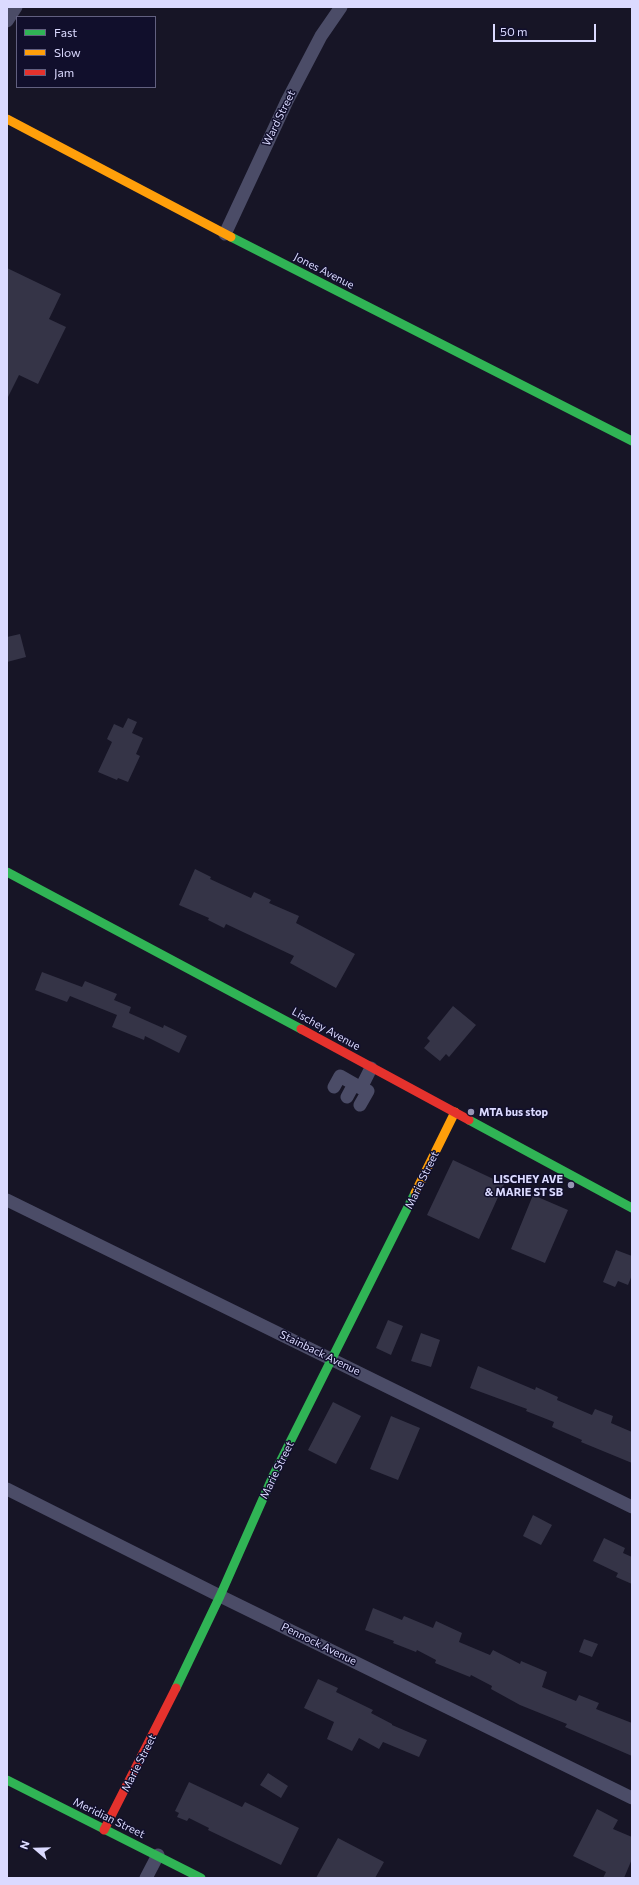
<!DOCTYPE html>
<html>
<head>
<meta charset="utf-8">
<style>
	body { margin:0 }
	#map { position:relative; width:639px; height:1885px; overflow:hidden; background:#171526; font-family:Commissioner,sans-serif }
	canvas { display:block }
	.frame { position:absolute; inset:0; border:8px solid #dbdaff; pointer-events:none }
	.legend { position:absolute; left:16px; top:16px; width:140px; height:72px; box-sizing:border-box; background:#110f2c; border:1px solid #626080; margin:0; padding:5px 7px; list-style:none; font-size:12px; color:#dbdaff }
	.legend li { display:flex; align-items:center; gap:8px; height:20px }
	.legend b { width:20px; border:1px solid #626080 }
	.north { position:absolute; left:16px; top:1829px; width:40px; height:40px; -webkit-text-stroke:3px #110f2c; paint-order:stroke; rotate:290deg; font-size:11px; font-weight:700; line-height:16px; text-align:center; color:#dbdaff }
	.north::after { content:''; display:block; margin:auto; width:14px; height:18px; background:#dbdaff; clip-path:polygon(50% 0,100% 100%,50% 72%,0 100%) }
	.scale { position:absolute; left:493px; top:24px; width:103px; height:18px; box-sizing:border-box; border:2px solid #dbdaff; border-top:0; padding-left:5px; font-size:12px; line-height:14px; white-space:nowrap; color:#dbdaff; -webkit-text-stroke:3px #110f2c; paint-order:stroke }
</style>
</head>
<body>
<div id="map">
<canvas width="639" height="1885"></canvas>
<div class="frame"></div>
<ul class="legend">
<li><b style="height:5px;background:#30b455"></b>Fast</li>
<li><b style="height:5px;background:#ff9f0a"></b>Slow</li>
<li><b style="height:5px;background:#e5322d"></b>Jam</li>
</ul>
<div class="north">N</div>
<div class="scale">50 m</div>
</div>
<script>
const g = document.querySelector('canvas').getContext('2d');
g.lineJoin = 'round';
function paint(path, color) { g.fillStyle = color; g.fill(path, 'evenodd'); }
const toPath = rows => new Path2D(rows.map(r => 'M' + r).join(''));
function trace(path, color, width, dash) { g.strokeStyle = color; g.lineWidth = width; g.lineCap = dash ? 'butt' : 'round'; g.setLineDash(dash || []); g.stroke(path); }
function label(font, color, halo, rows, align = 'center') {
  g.font = font + ' Commissioner,sans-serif'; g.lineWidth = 3; g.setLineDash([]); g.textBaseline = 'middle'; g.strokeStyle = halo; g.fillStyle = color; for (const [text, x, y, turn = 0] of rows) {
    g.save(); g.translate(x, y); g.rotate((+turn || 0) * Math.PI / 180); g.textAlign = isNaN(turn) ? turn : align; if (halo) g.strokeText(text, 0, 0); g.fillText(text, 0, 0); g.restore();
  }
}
const building = toPath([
	[7,268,61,294,49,319,66,327,38,384,19,375,7,399],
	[20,634,26,657,7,662,7,637],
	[128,718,137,722,132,733,143,738,136,754,140,756,128,782,118,778,117,780,98,772,112,742,107,739,114,724,123,728],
	[195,869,211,877,210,879,251,898,254,892,271,900,269,903,299,916,296,923,355,954,336,988,290,963,294,956,226,924,224,928,208,920,209,918,179,905],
	[42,972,82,987,85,981,117,994,114,1000,131,1007,129,1013,163,1028,164,1025,187,1036,179,1053,145,1036,144,1040,112,1027,117,1015,70,996,67,1002,35,990],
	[453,1006,476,1025,449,1057,446,1054,440,1061,424,1048,430,1041,427,1038],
	[453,1160,504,1184,479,1239,427,1215],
	[533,1195,568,1210,545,1263,511,1249],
	[616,1250,632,1256,632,1275,628,1285,618,1281,615,1287,603,1282],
	[388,1320,403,1326,391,1355,376,1348],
	[421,1333,440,1340,431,1367,411,1361],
	[478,1366,535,1390,536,1387,558,1397,557,1400,592,1415,595,1409,613,1416,611,1423,632,1432,632,1463,581,1442,582,1440,552,1427,554,1422,526,1411,527,1409,470,1388],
	[333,1402,361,1416,336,1464,308,1450],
	[391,1416,420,1428,398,1480,370,1469],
	[533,1515,552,1525,541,1545,523,1536],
	[604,1538,625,1548,623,1553,632,1557,632,1584,616,1577,618,1573,593,1561],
	[373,1608,402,1620,404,1616,433,1628,436,1621,462,1633,459,1642,490,1655,493,1650,520,1664,521,1661,547,1672,542,1687,576,1701,579,1695,599,1703,596,1709,632,1723,632,1756,565,1727,567,1724,520,1705,491,1689,492,1686,471,1675,470,1677,435,1663,436,1660,417,1650,416,1652,393,1643,394,1641,365,1630],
	[584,1639,598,1644,592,1657,579,1652],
	[318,1679,338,1688,336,1692,373,1710,371,1713,392,1724,392,1725,427,1740,419,1757,383,1742,379,1749,359,1738,352,1751,327,1739,334,1722,304,1708],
	[268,1773,288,1786,281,1798,260,1785],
	[189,1782,242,1807,245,1802,299,1828,281,1865,208,1830,209,1828,189,1818,187,1821,177,1817,179,1813,175,1811],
	[597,1809,618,1820,613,1829,632,1837,632,1859,624,1878,603,1878,606,1872,573,1856],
	[338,1838,384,1862,375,1878,316,1878]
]);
const street = toPath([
	[7,21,16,7],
	[225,234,287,101,321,36,341,7],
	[334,1087,340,1076,361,1088,371,1068],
	[347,1097,354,1084],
	[360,1105,368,1091,361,1088],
	[7,1200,632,1507],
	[7,1489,220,1596,632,1798],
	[146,1878,158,1855]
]);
const fast = toPath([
	[231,237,632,441],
	[7,872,301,1029],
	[469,1120,632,1208],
	[176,1688,220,1596,273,1476,415,1193],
	[7,1780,201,1878]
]);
const slow = toPath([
	[7,119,231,237],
	[415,1193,455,1112]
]);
const jam = toPath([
	[301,1029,469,1120],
	[104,1830,176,1688]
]);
const markers = [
	[471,1112,4,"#9695b3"],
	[571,1185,4,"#9695b3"]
];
const streetNames = [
	["Ward Street",279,118,-64],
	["Jones Avenue",324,271,27],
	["Lischey Avenue",326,1029,29],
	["Marie Street",422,1180,-64],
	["Stainback Avenue",320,1353,26],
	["Marie Street",277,1470,-64],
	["Pennock Avenue",319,1644,26],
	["Marie Street",139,1763,-63],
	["Meridian Street",109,1818,26]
];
const poiNames = [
	["MTA bus stop",479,1112],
	["LISCHEY AVE",563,1179,"right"],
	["& MARIE ST SB",563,1192,"right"]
];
paint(building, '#353447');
trace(street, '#4b4c67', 13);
trace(fast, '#30b455', 9);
trace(slow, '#ff9f0a', 9);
trace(jam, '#e5322d', 9);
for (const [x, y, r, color] of markers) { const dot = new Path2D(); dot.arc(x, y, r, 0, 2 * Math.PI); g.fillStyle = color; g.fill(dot); trace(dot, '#110f2c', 1.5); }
label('11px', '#dbdaff', '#110f2c', streetNames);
label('bold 11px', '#dbdaff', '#110f2c', poiNames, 'left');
</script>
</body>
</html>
